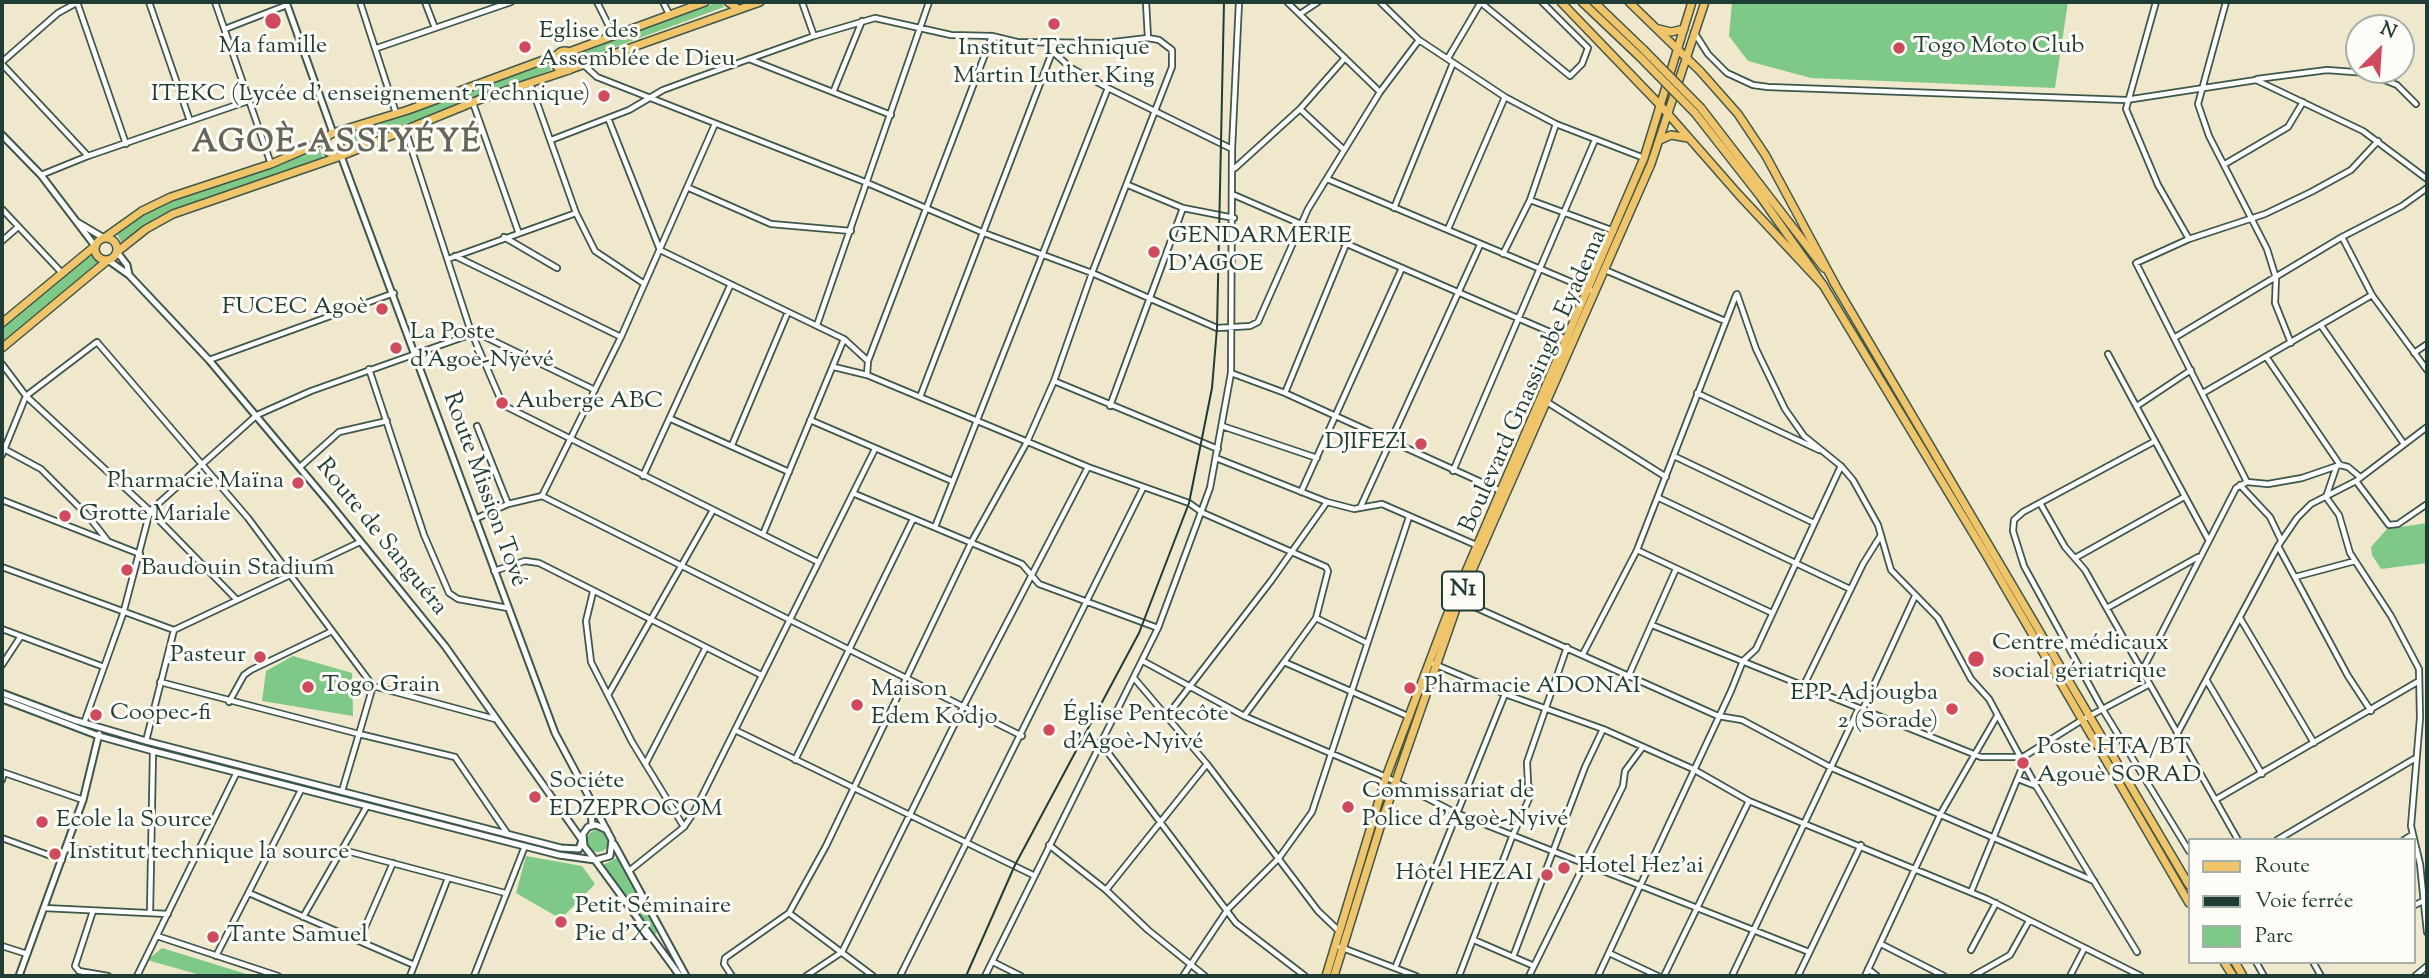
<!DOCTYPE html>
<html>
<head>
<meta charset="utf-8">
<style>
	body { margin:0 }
	#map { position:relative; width:2429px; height:978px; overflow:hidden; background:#efe8cd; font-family:"Sorts Mill Goudy",serif }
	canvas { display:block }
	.frame { position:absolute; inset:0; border:4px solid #1f3d34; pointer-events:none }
	.legend { position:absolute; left:2188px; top:838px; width:228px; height:126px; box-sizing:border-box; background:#fdfcf7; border:2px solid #a4b0a9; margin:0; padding:9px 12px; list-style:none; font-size:21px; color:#1f3d34 }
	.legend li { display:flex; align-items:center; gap:14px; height:35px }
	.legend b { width:35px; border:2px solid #a4b0a9 }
	.north { position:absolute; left:2345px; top:14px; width:70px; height:70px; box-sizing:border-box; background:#fdfcf7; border:2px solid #a4b0a9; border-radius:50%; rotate:24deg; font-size:19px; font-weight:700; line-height:28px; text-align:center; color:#1f3d34 }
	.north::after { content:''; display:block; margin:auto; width:24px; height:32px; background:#d1495b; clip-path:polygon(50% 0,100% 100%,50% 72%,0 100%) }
</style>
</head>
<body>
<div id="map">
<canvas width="2429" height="978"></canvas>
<div class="frame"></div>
<ul class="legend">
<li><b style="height:9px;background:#f0c469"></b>Route</li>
<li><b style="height:9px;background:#1f3d34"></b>Voie ferrée</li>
<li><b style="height:19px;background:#7ec987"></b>Parc</li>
</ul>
<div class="north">N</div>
</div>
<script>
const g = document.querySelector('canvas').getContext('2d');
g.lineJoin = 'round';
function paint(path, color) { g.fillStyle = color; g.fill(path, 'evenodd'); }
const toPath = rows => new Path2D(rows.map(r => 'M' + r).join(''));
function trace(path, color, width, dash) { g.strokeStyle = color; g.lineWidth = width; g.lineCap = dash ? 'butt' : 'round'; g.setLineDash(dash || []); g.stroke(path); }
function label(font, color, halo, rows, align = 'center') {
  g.font = font + ' "Sorts Mill Goudy",serif'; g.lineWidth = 6; g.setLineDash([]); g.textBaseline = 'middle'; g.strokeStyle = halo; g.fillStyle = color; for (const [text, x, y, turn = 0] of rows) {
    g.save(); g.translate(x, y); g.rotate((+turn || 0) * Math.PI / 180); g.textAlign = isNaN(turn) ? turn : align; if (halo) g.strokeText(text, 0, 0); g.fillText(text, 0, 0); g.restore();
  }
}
const green = toPath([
	[718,2,722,2,724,7,580,60,577,52],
	[1732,2,2068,2,2055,88,1811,78,1748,61,1729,36],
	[549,63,551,70,354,143,351,134],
	[319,148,323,158,165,213,121,242,117,234,137,218,170,201],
	[91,252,98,262,2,342,2,328],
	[2427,523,2427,563,2381,569,2372,555,2371,547,2387,529],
	[293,656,352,673,353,716,262,701,266,671],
	'587 841a11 11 0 1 1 22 0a11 11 0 1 1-22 0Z',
	[526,856,582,866,595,884,561,919,516,893],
	[617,858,658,929,656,934,652,933,603,865],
	[162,948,253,976,204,976,147,960]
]);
const minor = toPath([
	[77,2,126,144],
	[149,2,190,121],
	[215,2,271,164],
	[360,2,396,113],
	[425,2,435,28],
	[597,2,613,34],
	[663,2,669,14],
	[802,2,814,36],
	[1287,2,1380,92],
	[1380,2,1419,40,1505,97,1556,124,1644,158],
	[1480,2,1570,76,1582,64,1588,48,1542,2],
	[2156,2,2126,109,2158,185,2189,239],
	[2226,2,2198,104,2209,136,2267,249,2276,278,2275,303,2291,343],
	[1300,14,1318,2],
	[225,29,287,5],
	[1694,32,1708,54,1727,73,1753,85,1768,87,2126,100,2256,80,2363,131,2427,179],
	[377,48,511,2],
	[1053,52,1071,68,1108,88,1232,149],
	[1448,58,1481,2],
	[749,59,891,115],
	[2,62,58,13,78,2],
	[2,64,88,156],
	[584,65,597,77,865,182,984,233,1092,273,1217,328,1250,326,1258,322,1308,209,1380,92,1419,40],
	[2257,79,2327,70,2367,73,2397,85,2416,104],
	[530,83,576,213,595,251,643,283],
	[834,90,862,21],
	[473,103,518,231],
	[1300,109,1344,150],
	[608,118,660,250,844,339,868,361,867,375],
	[405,129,470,329,503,405,818,562],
	[551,140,629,110,663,90,693,79,814,36,875,18,951,35,992,36,1017,42,1105,43,1148,38],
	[2225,164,2288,127,2303,102],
	[1235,168,1300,109,1345,58],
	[41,175,88,156,248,101],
	[1327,179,1595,292],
	[1128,185,1183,208,1234,218],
	[689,188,771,224,851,231],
	[1234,195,1566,339],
	[1530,200,1614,231],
	[1394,208,1453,63],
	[2,209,61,272],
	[1448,229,1505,97],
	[504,237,557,268],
	[2342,237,2372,295,2427,370],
	[2,241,18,227],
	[1503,254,1530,200,1556,124],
	[455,256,621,337],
	[448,259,576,213],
	[1605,270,1725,321],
	[1737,294,1756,349,1785,409,1804,436,1841,466,1853,480,1878,525,1891,570,1938,618,1971,679,1989,699,2036,786,2137,952],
	[817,325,929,2],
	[2322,327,2404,444],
	[471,330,595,390],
	[2174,338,2342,237,2402,206,2427,188],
	[2414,353,2427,344],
	[2108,354,2208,539],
	[2267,358,2340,465],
	[209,360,394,293],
	[868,361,992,36],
	[2,364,26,396,150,511,237,600],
	[834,367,867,375,1088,467,1189,503,1203,513,1326,567,1328,571,1316,618,1284,662],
	[369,369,424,535,449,593,458,599,508,608],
	[1231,373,1285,393,1503,492],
	[1054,381,1218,449],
	[1285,393,1347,242],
	[1697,393,1819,450],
	[2203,393,2372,295],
	[920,397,1056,42],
	[1547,402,1666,477],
	[1110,406,1183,208],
	[2137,406,2191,370],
	[671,419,789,472],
	[810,420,952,481],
	[477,426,508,504],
	[1222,426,1317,458],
	[2427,427,2356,481,2389,525,2398,524,2427,504],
	[2155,441,2023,512,2014,520,2013,531,2024,566,2103,710,2189,851],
	[732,445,788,312],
	[4,449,41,469,89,517,107,540],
	[2,455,26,396,97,342,248,518,373,686,495,719],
	[1676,457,1814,523],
	[1216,458,1327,502,1354,509,1382,504,1476,545],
	[300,467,339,432,387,421],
	[1453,471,1595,140],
	[643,476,730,286],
	[2247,482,2136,263,2189,239,2265,214,2311,192,2351,170,2378,141],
	[2240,485,2270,517,2281,540],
	[1301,492,1402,268],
	[855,494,1022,564,1039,584,1158,628],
	[542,496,621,337,715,124],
	[2326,497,2339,515,2350,553,2391,616,2419,669,2420,718,2411,826,2420,864,2427,932],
	[2326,497,2336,468],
	[1659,498,1850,589],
	[2,500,140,554],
	[2040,503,2065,547,2085,570,2238,840],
	[1360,508,1480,245],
	[475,519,508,504,542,496,1022,736],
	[935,527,1108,88],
	[763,534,844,339],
	[2278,546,2348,676,2371,711],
	[1637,550,1772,613],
	[2075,558,2184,497],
	[2,567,174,630,360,542],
	[494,571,525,561,539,563,761,675],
	[2295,577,2355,561],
	[593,592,586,621,591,662,632,742,684,827],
	[1459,600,1718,716,1742,720,1832,768,2094,881],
	[2107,608,2198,557],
	[1316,618,1367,643],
	[2240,618,2314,743],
	[1652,625,1981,757,2023,757,2082,720,2148,685],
	[2,629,104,667],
	[1583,654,1637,550,1736,295],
	[1143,661,1244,716,1386,777,1456,813,1809,952],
	[1434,664,1505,694,1603,729,1693,769,1749,801,1987,899,2141,976],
	[2,665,21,636],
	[2142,671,2236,488,2247,482,2268,484,2302,478,2340,465,2348,467,2360,477],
	[1628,677,1676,569],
	[1134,678,1207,764,1318,911,1340,932],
	[2207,681,2262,774],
	[160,682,359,734,342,791],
	[1804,685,1863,564,1881,535],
	[373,686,359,734,455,757,507,833],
	[608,695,713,510],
	[229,702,244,675,251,670,330,632],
	[1862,711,1915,596],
	[1167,716,1271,581,1327,502],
	[1244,716,1284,662,1410,717],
	[84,723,123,614,150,511,257,415,311,391,472,334],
	[735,730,1033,875],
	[2177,734,2278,546,2297,518,2311,504,2356,481],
	[146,741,174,630],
	[1100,742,1236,923,1305,976],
	[795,760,913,519],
	[646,763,705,649],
	[2,772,83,800],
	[2018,779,2036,786],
	[2,780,4,773],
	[2215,800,2419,681],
	[2,838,62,860],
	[2277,840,2414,759],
	[2404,840,2412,835],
	[1049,845,1106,890,1148,930,1205,976],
	[66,849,151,852],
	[343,850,505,893],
	[629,871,684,827,694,812,875,449],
	[1106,890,1207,764],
	[1971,892,2024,763],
	[249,893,414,965],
	[2413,906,2423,901],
	[44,908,168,914],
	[93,911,75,966,79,971,108,976],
	[150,913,153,751],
	[303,917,367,806],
	[157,936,278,976],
	[1474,940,1534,966],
	[359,941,393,863],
	[1881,944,1944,976],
	[2,946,27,954],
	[1340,947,1416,976],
	[1971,950,1996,903],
	[1609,953,1658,976],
	[216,956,301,790],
	[1513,957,1585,767,1603,729],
	[993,962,1021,976],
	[2256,962,2264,976],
	[2313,962,2321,976],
	[1395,968,1505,694],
	[1868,969,1877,976],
	[137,976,237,772],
	[410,976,448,878],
	[474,976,525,846],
	[732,976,724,964,725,958,789,913],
	[806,976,842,952,964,705,1088,467],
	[873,976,789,913,826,846,972,541,1027,442,1054,381,1092,273,1172,67,1172,50,1159,40,1148,38,1146,2],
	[900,976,1143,488],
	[985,976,1158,628,1210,488,1231,373,1232,149,1239,2],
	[1183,976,1228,909,1279,858,1312,812,1409,517],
	[1459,976,1512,837,1532,792,1528,784,1527,762,1567,647],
	[1529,976,1623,786,1625,771,1642,748],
	[1598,976,1731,691,1743,661,1756,649,1841,466],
	[1664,976,1749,801],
	[1732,976,1858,710],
	[1798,976,1861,845],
	[1865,976,1941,813,1997,716],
	[1973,976,2010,955,2029,921],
	[2070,976,2084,949],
	[2415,976,2427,966]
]);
const tertiary = toPath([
	[286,2,333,133],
	[2,135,41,175,95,246],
	[341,156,555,733,612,840,610,856,595,860,584,846,583,834,588,827,596,825,607,830],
	[77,222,104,238],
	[117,252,127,265,129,275],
	[108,260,129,275,209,360,331,505,445,646,582,840],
	[2,693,74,720,146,741,561,848,579,849,582,840],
	[2,699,99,736,153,751,559,855,595,860],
	[591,805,592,826],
	[614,844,686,976],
	[595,860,680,976],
	[19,976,83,800,99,734]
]);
const primary = toPath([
	[728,2,738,9],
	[1582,2,1639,56],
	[1594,2,1643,49],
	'555 61a10 10 0 1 1 20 0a10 10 0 1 1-20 0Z',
	[569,52,705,2],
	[571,69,760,2],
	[1701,108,1824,268],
	[1695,113,1760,196,1823,285,1985,553,2189,903],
	[339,132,349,140,347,152],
	[326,139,327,151,335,156],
	'95 249a11 11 0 1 1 22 0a11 11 0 1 1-22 0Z',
	[104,238,142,211,171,197,271,164,308,148,333,133,408,110,557,55],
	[117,252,146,229,173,214,341,156,481,99,566,71],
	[1833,281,2189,885],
	[2,323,95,246],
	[2,348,108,260],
	[2224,962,2233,976],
	[2235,962,2243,976]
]);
const trunk = toPath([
	[1561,2,1661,106,1739,195,1823,285],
	[1629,2,1700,71,1738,114,1766,156,1835,284],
	[1659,29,1671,32,1684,29],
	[1660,140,1671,135,1688,138],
	[1326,976,1386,777,1446,618,1644,158,1692,2],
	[1334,976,1382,821,1459,600,1651,164,1705,2]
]);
const rail = toPath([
	[966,976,1015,865,1139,633,1189,503,1212,388,1217,328,1224,2]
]);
const primaryBridge = toPath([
	[1643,49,1701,108],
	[1639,56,1695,113]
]);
const markers = [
	[273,21,9,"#d1495b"],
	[1054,24,7,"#d1495b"],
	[525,47,7,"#d1495b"],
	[1899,48,7,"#d1495b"],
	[604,96,7,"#d1495b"],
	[1154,252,7,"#d1495b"],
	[382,309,7,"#d1495b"],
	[396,348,7,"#d1495b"],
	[502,403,7,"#d1495b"],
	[1421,444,7,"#d1495b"],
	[298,483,7,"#d1495b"],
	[65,516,7,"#d1495b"],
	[127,570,7,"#d1495b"],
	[260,657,7,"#d1495b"],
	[1976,659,9,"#d1495b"],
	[308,687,7,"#d1495b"],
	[1410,688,7,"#d1495b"],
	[857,705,7,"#d1495b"],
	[1952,709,7,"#d1495b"],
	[96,715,7,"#d1495b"],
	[1049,730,7,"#d1495b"],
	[2023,763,7,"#d1495b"],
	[535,797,7,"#d1495b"],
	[1348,807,7,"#d1495b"],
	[42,822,7,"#d1495b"],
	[55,854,7,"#d1495b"],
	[1564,868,7,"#d1495b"],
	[1547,875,7,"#d1495b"],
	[561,922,7,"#d1495b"],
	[213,937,7,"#d1495b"]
];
const shields = [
	[1463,591,42]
];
const shieldNames = [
	["N1",1463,591]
];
const poiNames = [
	["Eglise des",539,33],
	["Assemblée de Dieu",539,61],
	["Ma famille",273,48,"center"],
	["Togo Moto Club",1913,48],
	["Institut Technique",1054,50,"center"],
	["Martin Luther King",1054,78,"center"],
	["ITEKC (Lycée d' enseignement Technique)",590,96,"right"],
	["GENDARMERIE",1168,238],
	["D'AGOE",1168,266],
	["FUCEC Agoè",368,309,"right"],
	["La Poste",410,334],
	["d'Agoè-Nyévé",410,362],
	["Auberge ABC",516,403],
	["DJIFEZI",1407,444,"right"],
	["Pharmacie Maïna",284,483,"right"],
	["Grotte Mariale",79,516],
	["Baudouin Stadium",141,570],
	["Centre médicaux",1992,645],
	["social gériatrique",1992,673],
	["Pasteur",246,657,"right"],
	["Togo Grain",322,687],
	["Pharmacie ADONAI",1424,688],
	["Maison",871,691],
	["Edem Kodjo",871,719],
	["EPP Adjougba",1938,695,"right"],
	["2 (Sorade)",1938,723,"right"],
	["Coopec-fi",110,715],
	["Église Pentecôte",1063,716],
	["d'Agoè-Nyivé",1063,744],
	["Poste HTA/BT",2037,749],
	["Agouè SORAD",2037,777],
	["Sociéte",549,783],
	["EDZEPROCOM",549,811],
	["Commissariat de",1362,793],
	["Police d'Agoè-Nyivé",1362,821],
	["Ecole la Source",56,822],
	["Institut technique la source",69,854],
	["Hotel Hez'ai",1578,868],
	["Hôtel HEZAI",1533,875,"right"],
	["Petit Séminaire",575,908],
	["Pie d'X",575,936],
	["Tante Samuel",227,937]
];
const streetNames = [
	["Boulevard Gnassingbe Eyadema",1535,382,-66],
	["Route Mission Tové",483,490,70],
	["Route de Sanguéra",380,538,51]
];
const districtNames = [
	["AGOÈ-ASSIYÉYÉ",337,146]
];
paint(green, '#7ec987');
trace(minor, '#3e574b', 8);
trace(tertiary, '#3e574b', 9);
trace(primary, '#3e574b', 10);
trace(trunk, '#3e574b', 10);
trace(minor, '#fff', 4.5);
trace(tertiary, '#fff', 5);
trace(primary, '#f0c469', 7);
trace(trunk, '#f0c469', 7);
trace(rail, '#1f3d34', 2);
trace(primaryBridge, '#3e574b', 10, []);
trace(primaryBridge, '#f0c469', 7);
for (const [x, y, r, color] of markers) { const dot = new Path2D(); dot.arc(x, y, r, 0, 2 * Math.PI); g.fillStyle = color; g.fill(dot); trace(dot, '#fdfcf7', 2.5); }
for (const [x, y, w] of shields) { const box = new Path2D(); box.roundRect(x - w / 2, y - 19.5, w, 39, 5); g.fillStyle = '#fdfcf7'; g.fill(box); trace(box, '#1f3d34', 2); }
label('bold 23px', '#1f3d34', null, shieldNames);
label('24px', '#1f3d34', '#fdfcf7', poiNames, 'left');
label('24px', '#1f3d34', '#fdfcf7', streetNames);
g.letterSpacing = '2px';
label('bold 32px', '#66655c', '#fdfcf7', districtNames);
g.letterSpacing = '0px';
</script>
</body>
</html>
